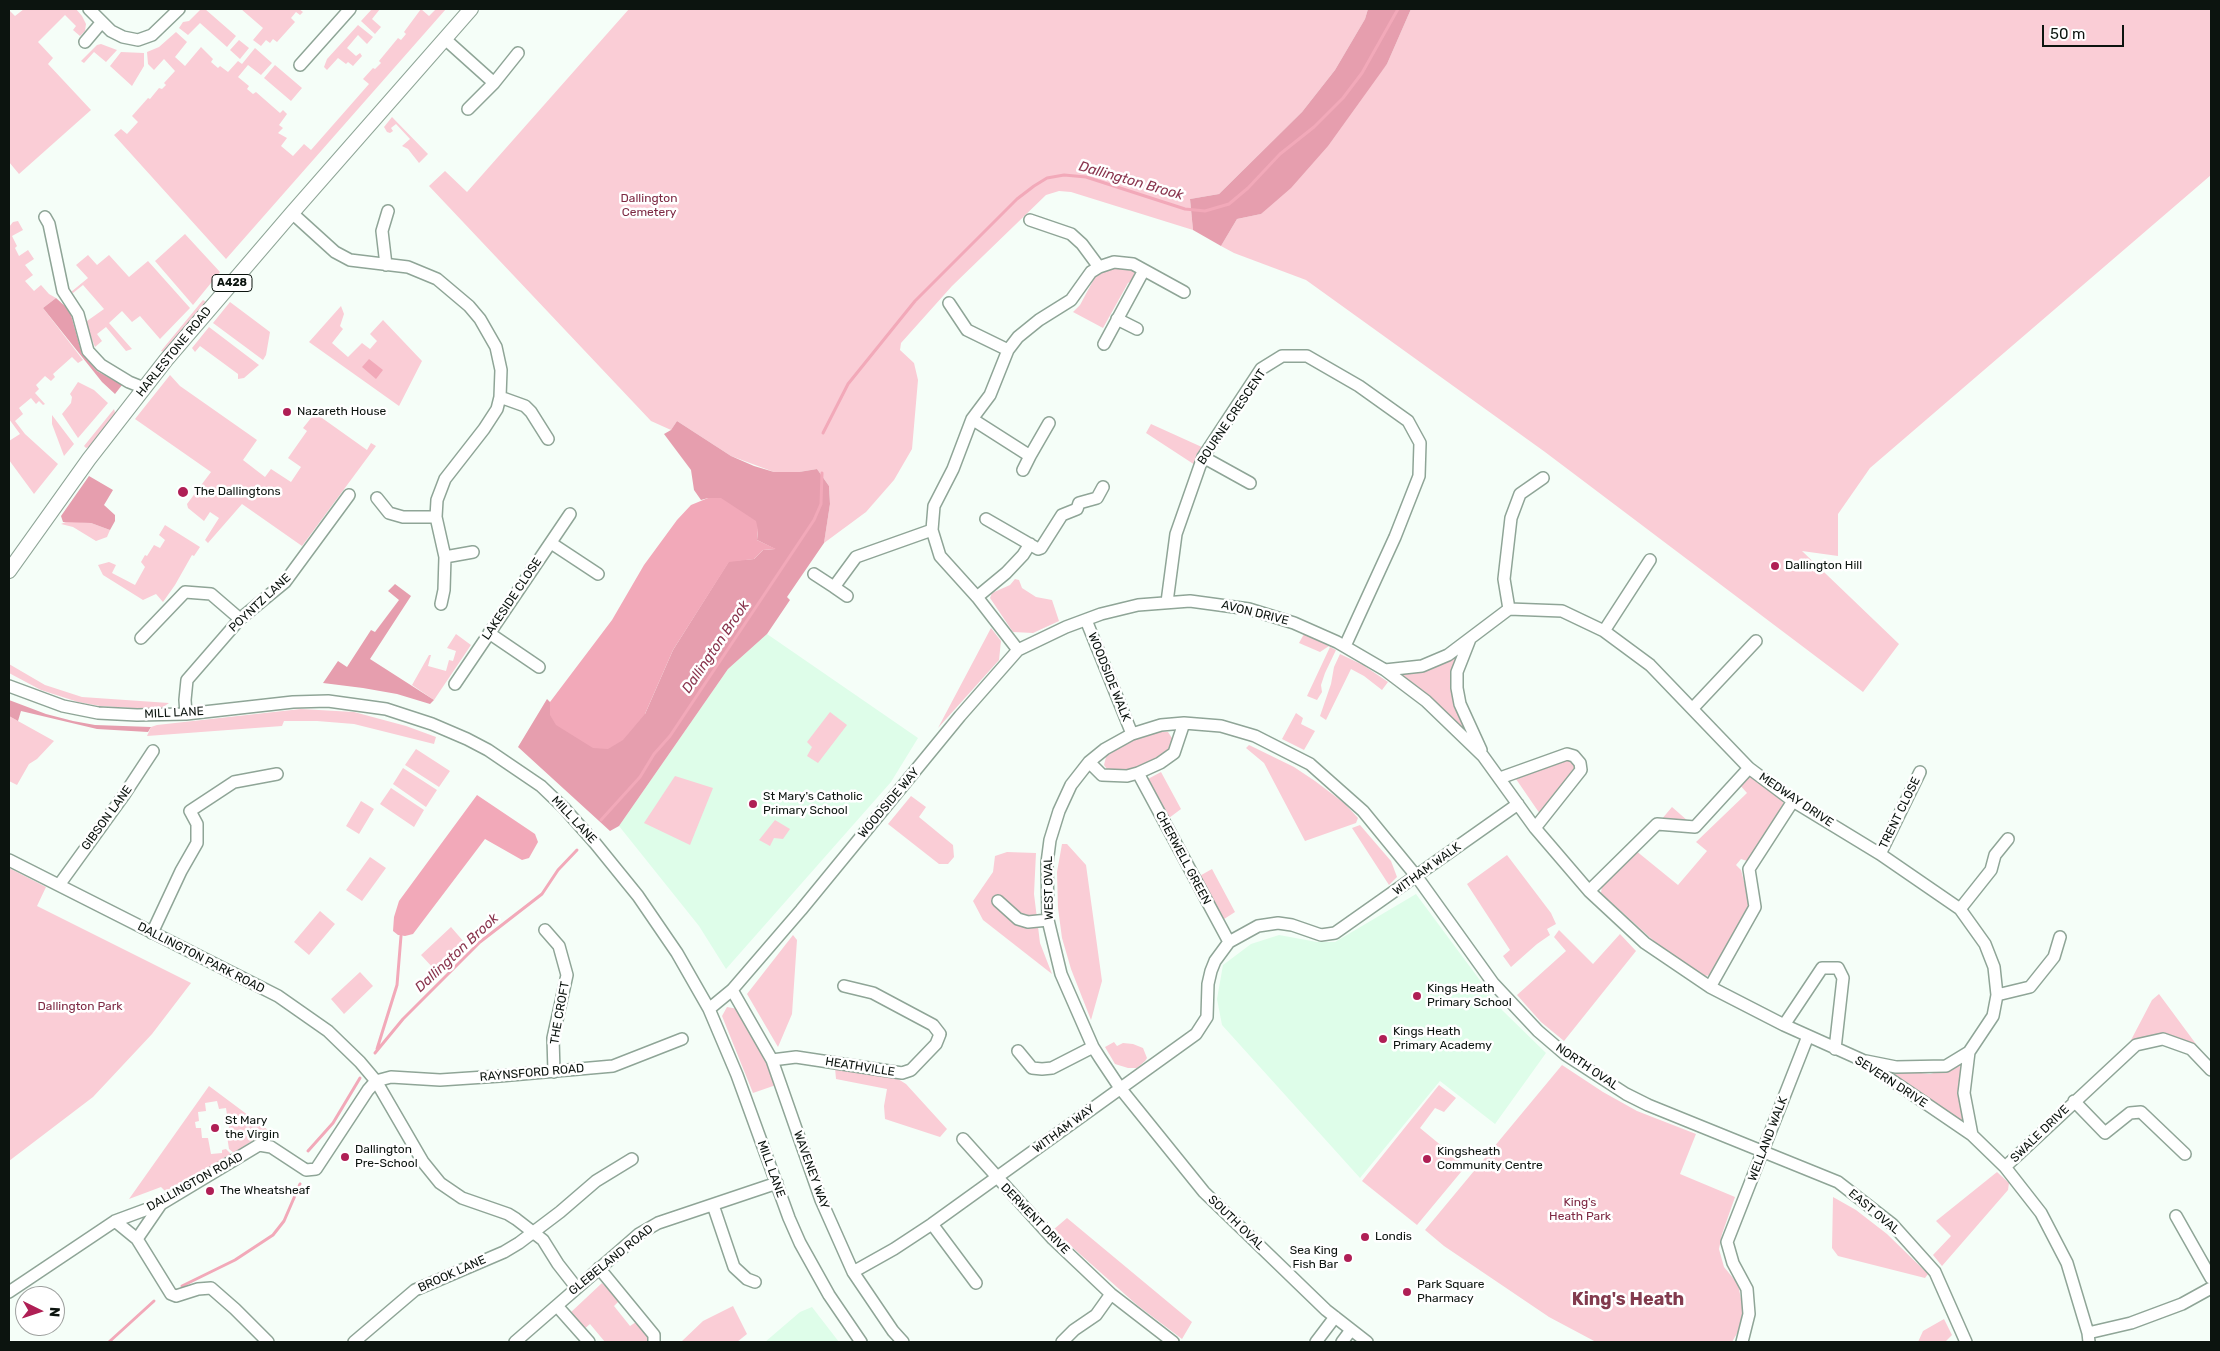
<!DOCTYPE html>
<html>
<head>
<meta charset="utf-8">
<style>
  body { margin:0 }
  #map { position:relative; width:2220px; height:1351px; overflow:hidden; background:#f5fef8; font-family:Rubik,sans-serif }
  canvas { display:block }
  .frame { position:absolute; inset:0; border:10px solid #0c140f; pointer-events:none }
  .north { position:absolute; left:15px; top:1286px; width:50px; height:50px; box-sizing:border-box; background:#fff; border:1px solid #9ea19f; border-radius:50%; rotate:94deg; font-size:14px; font-weight:700; line-height:20px; text-align:center; color:#0c140f }
  .north::after { content:''; display:block; margin:auto; width:18px; height:22px; background:#af1f55; clip-path:polygon(50% 0,100% 100%,50% 72%,0 100%) }
  .scale { position:absolute; left:2042px; top:25px; width:82px; height:22px; box-sizing:border-box; border:2px solid #0c140f; border-top:0; padding-left:6px; font-size:15px; line-height:18px; white-space:nowrap; color:#0c140f; -webkit-text-stroke:4px #fff; paint-order:stroke }
</style>
</head>
<body>
<div id="map">
<canvas width="2220" height="1351"></canvas>
<div class="frame"></div>
<div class="north">N</div>
<div class="scale">50 m</div>
</div>
<script>
const ctx = document.querySelector('canvas').getContext('2d');
ctx.lineJoin = 'round';
function fillPath(path, color) { ctx.fillStyle = color; ctx.fill(path, 'evenodd'); }
const toPath = rows => new Path2D(rows.map(r => 'M' + r).join(''));
function strokePath(path, color, width, dash) { ctx.strokeStyle = color; ctx.lineWidth = width; ctx.lineCap = dash ? 'butt' : 'round'; ctx.setLineDash(dash || []); ctx.stroke(path); }
function drawText(font, color, halo, rows, align = 'center') {
  ctx.font = font + ' Rubik,sans-serif'; ctx.lineWidth = 5; ctx.setLineDash([]); ctx.textBaseline = 'middle'; ctx.strokeStyle = halo; ctx.fillStyle = color; for (const [text, x, y, turn = 0] of rows) {
    ctx.save(); ctx.translate(x, y); ctx.rotate((+turn || 0) * Math.PI / 180); ctx.textAlign = isNaN(turn) ? turn : align; if (halo) ctx.strokeText(text, 0, 0); ctx.fillText(text, 0, 0); ctx.restore();
  }
}
fillPath(toPath([
  [767,634,918,738,891,782,726,969,699,926,619,826,728,669],
  [1416,894,1502,1010,1546,1053,1495,1124,1440,1081,1360,1178,1222,1025,1217,999,1223,965,1251,944,1279,935,1317,942,1335,942],
  [812,1307,839,1342,765,1342,800,1312]
]), '#defde9');
fillPath(toPath([
  [24,9,76,9,82,16,86,24,85,31,80,36,73,30,76,26,65,15,38,42,53,58,48,64,91,110,19,174,9,162,9,10,15,16],
  [201,9,205,9,236,36,227,47,200,23,188,35,179,28,183,22,189,21],
  [241,9,299,9,303,12,300,15,296,12,291,18,295,22,277,42,273,39,270,43,266,40,261,46,253,40,263,28],
  [372,9,380,9,372,19,381,27,375,34,361,21],
  [421,9,429,16,436,9,446,9,226,259,114,135,121,129,127,134,138,122,132,116,148,98,150,99,159,88,162,89,166,85,164,83,175,71,164,59,154,70,148,64,147,52,159,47,176,32,187,42,175,57,185,66,201,47,213,59,211,62,218,68,220,66,228,72,238,61,242,64,255,48,272,63,261,75,248,65,238,77,249,86,247,89,253,94,256,92,280,113,283,110,287,114,279,125,283,128,278,133,287,138,281,146,293,156,304,144,311,150,369,84,363,79,373,68,375,69,381,63,379,61,398,38,401,40,406,34,404,32],
  [629,9,1368,9,1365,19,1335,70,1302,112,1219,194,1190,199,1193,230,1071,192,1059,191,1046,195,952,286,901,343,900,350,914,363,918,380,912,449,894,480,866,512,824,543,830,504,829,486,817,469,799,472,774,472,731,456,677,421,671,430,651,421,429,186,445,171,467,192],
  [1411,9,2211,9,2211,175,1870,468,1838,514,1838,556,1802,551,1899,644,1863,692,1545,452,1306,280,1234,253,1221,246,1237,219,1261,214,1387,64],
  [358,25,373,37,367,44,358,35,347,48,356,56,360,53,362,56,353,66,348,62,346,64,338,58,327,70,324,67,327,59],
  [239,40,249,48,240,59,230,50],
  [101,44,117,50,106,62,94,52,84,63,81,61,97,45],
  [121,52,144,53,144,66,132,86,110,66],
  [275,65,302,88,291,101,264,78],
  [392,117,428,154,419,163,408,149,402,146,410,139,396,124,391,128,393,131,390,133,387,132,384,127],
  [18,221,23,230,12,236,17,246,15,248,19,256,28,250,34,259,25,265,33,275,25,281,34,291,41,285,49,294,56,298,43,308,83,360,78,363,72,357,53,374,55,377,51,381,45,376,36,385,39,389,35,393,45,404,43,405,39,401,36,404,31,398,19,408,23,414,15,421,25,434,58,464,34,494,9,460,9,441,20,434,9,419,9,227,13,222],
  [185,234,220,272,193,305,155,261],
  [88,255,97,265,109,255,129,277,148,261,190,308,160,339,140,316,132,322,122,311,109,323,132,349,126,351,106,327,97,334,102,341,95,347,86,324,87,321,104,309,83,285,73,293,71,292,88,278,76,265],
  [1121,266,1134,270,1135,279,1128,283,1103,328,1073,312,1080,305,1095,277,1106,270],
  [203,300,206,302,205,305,166,353,161,351],
  [230,302,270,332,266,355,263,360,213,323],
  [341,306,344,314,340,326,343,329,332,343,348,357,362,343,370,349,377,341,370,334,383,320,422,361,399,406,309,342],
  [209,327,259,365,244,378,238,379,238,374,200,346,195,352,192,348],
  [170,375,180,386,257,440,243,460,265,477,271,469,291,482,301,467,288,458,307,431,303,428,315,413,367,450,371,443,376,446,302,546,242,504,208,543,205,540,219,518,210,512,204,521,188,508,187,504,211,472,135,419],
  [78,382,94,390,108,403,78,438,62,414,71,403,72,397,70,394],
  [114,409,116,416,92,446,86,448,84,446],
  [52,415,74,444,64,456,52,424],
  [1151,424,1204,448,1195,465,1146,433],
  [68,521,91,523,110,530,107,537,96,541,73,527,61,524],
  [165,525,200,547,194,556,192,555,175,585,163,602,156,594,143,600,103,575,98,565,109,562,116,565,112,573,135,585,145,567,141,562,145,555,147,556,154,545,160,548,165,540,159,535],
  [1015,579,1019,580,1022,588,1036,597,1052,600,1059,621,1033,633,1013,632,990,598,992,593,1010,585],
  [991,628,1001,641,999,660,938,728],
  [456,634,471,645,434,700,412,685,429,655,431,655,428,666,446,671,449,660,453,661,456,651,447,648],
  [1304,634,1317,640,1329,646,1320,652,1299,643],
  [1330,647,1336,650,1325,673,1321,685,1322,692,1317,700,1307,696],
  [1340,654,1363,665,1388,682,1382,690,1364,676,1351,669,1326,720,1320,716,1331,684,1334,667],
  [1455,657,1457,659,1469,732,1466,735,1402,677,1405,671,1424,670],
  [9,664,45,685,82,697,169,703,160,709,149,709,100,706,78,702,41,690,9,673],
  [301,709,354,712,406,726,436,737,434,744,354,724,317,721,284,721,282,726,147,736,151,727,157,725],
  [830,712,847,725,818,763,807,756,812,747,807,742],
  [1296,713,1303,718,1301,724,1315,731,1304,750,1282,739],
  [9,716,54,741,37,759,29,764,17,785,9,781],
  [1161,732,1168,732,1174,741,1170,750,1153,762,1133,771,1109,772,1104,765,1106,757,1119,747,1139,737],
  [1249,745,1294,767,1315,781,1344,803,1358,818,1356,823,1305,841,1264,763,1246,748],
  [416,749,450,771,439,787,405,765],
  [1568,759,1572,760,1577,767,1540,814,1516,779],
  [403,768,437,790,426,807,393,784],
  [1161,772,1181,809,1165,821,1146,780],
  [675,776,713,788,690,845,644,823],
  [1752,776,1783,801,1784,807,1752,858,1747,861,1741,859,1736,865,1741,870,1751,908,1712,975,1704,976,1655,942,1601,893,1602,885,1635,850,1678,885,1707,851,1696,842,1747,793,1739,784,1745,777],
  [391,788,424,810,414,827,380,804],
  [911,796,926,807,919,817,953,845,954,857,948,864,939,864,888,824],
  [361,801,374,809,359,834,346,826],
  [1672,807,1688,821,1661,820],
  [775,820,790,829,783,839,774,838,770,846,759,840],
  [1360,825,1391,861,1397,877,1389,885,1352,828],
  [1062,844,1067,844,1086,865,1102,981,1091,1020,1071,969,1062,938,1058,908,1057,872],
  [1007,852,1036,853,1034,894,1040,943,1052,974,983,920,973,901,993,872,995,856],
  [1507,855,1551,913,1556,924,1547,929,1550,935,1537,944,1511,967,1503,956,1510,950,1467,884],
  [370,857,386,868,362,901,346,890],
  [9,868,46,887,37,906,191,983,152,1034,93,1097,9,1161],
  [1212,869,1235,912,1221,921,1196,878],
  [320,911,335,924,309,955,294,942],
  [451,927,464,942,434,969,421,955],
  [1559,930,1593,964,1620,934,1636,951,1564,1041,1541,1022,1517,995,1566,951,1554,937],
  [793,935,797,940,792,1014,778,1047,747,994],
  [360,972,373,986,344,1014,331,999],
  [2159,994,2196,1044,2195,1047,2178,1039,2132,1045,2130,1042,2152,1000],
  [727,1007,738,1009,761,1048,776,1085,753,1093,722,1016],
  [1114,1042,1117,1046,1123,1043,1133,1044,1143,1048,1147,1058,1145,1061,1137,1068,1128,1068,1115,1064,1105,1047],
  [1562,1065,1603,1092,1637,1111,1696,1134,1680,1174,1735,1197,1722,1234,1719,1249,1724,1267,1738,1284,1743,1309,1739,1330,1732,1342,1596,1342,1549,1317,1444,1246,1425,1230],
  [1960,1066,1962,1067,1960,1088,1960,1103,1964,1120,1962,1123,1893,1074,1895,1070,1930,1074],
  [835,1068,898,1079,906,1084,947,1129,940,1137,885,1119,884,1106,887,1089,836,1079],
  [1439,1085,1456,1098,1444,1112,1435,1108,1420,1128,1466,1166,1417,1225,1362,1181],
  [209,1086,268,1130,234,1153,229,1149,227,1136,230,1135,226,1108,219,1109,217,1101,205,1103,206,1111,198,1112,199,1121,195,1122,196,1128,201,1128,202,1138,208,1138,211,1154,222,1153,222,1150,226,1149,231,1154,206,1172,165,1191,161,1187,129,1199],
  [1997,1172,2009,1183,2008,1190,1942,1266,1933,1255,1951,1236,1936,1221],
  [1833,1197,1856,1210,1887,1234,1928,1274,1925,1278,1838,1256,1832,1248],
  [1067,1218,1192,1322,1182,1339,1137,1305,1053,1230],
  [602,1283,619,1301,614,1306,630,1326,636,1322,650,1338,650,1342,605,1342,590,1324,583,1330,569,1314],
  [733,1306,747,1334,737,1342,681,1342,703,1321],
  [1944,1319,1952,1335,1945,1342,1918,1342,1923,1331]
]), '#facdd6');
fillPath(toPath([
  [1368,9,1411,9,1387,64,1328,146,1291,188,1261,214,1237,219,1221,246,1193,230,1190,199,1219,194,1302,112,1335,70,1365,19],
  [56,298,66,307,71,315,82,354,97,371,122,385,115,394,102,382,43,308],
  [677,421,731,456,754,466,774,472,799,472,817,469,829,486,830,504,824,543,787,597,790,600,767,634,728,669,619,826,610,831,518,747,547,699,550,702,550,715,645,714,673,650,729,561,754,559,763,550,775,549,757,540,758,530,708,498,701,500,694,490,691,470,664,434,671,430],
  [89,476,113,490,104,505,115,515,115,521,110,530,91,523,63,522,61,516],
  [395,584,411,596,370,659,434,700,430,704,397,694,363,688,323,683,338,661,347,667,371,630,375,632,399,600,388,591],
  [9,700,46,714,73,721,95,725,151,727,148,732,97,729,21,711,18,721,9,716]
]), '#e69eae');
fillPath(toPath([
  [369,359,383,370,376,379,362,367],
  [708,498,721,498,756,521,758,530,757,540,776,549,763,550,754,559,729,562,673,650,645,714,623,740,608,749,593,748,556,725,550,715,550,702,612,620,644,565,677,520,691,505],
  [477,795,535,834,538,842,529,858,522,860,485,839,413,934,405,936,398,935,393,931,394,917,399,901]
]), '#f2a9b9');
strokePath(toPath([
  [823,433,848,384,915,301,1017,199,1034,186,1047,178,1064,175,1086,177,1185,209,1205,211,1229,204,1248,188,1280,154,1314,127,1343,98,1362,73,1398,9],
  [601,820,640,777,654,754,670,736,814,520,821,504,822,473],
  [377,1049,397,985,401,936],
  [375,1053,403,1019,480,942,542,894,558,870,577,850],
  [308,1151,333,1123,360,1078],
  [182,1286,235,1260,273,1235,284,1221,300,1184],
  [109,1342,154,1301]
]), '#f2a9b9', 3);
const minor = toPath([
  [89,9,111,31,123,37,138,40,152,35,179,9],
  [445,39,494,83],
  [85,42,101,23],
  [300,65,350,9],
  [468,109,494,83,518,53],
  [292,213,335,252,350,260,408,267,437,279,469,306,480,319,496,347,501,370,500,397,497,409,484,429,445,479,437,500,436,517,445,557,444,590,441,604],
  [45,217,49,224,63,291,78,314,88,351,101,365,129,382,144,388],
  [1030,220,1071,234,1082,244,1099,267],
  [386,265,382,231,388,211],
  [949,303,967,330,1008,350],
  [1117,319,1137,329],
  [1104,344,1144,270],
  [500,397,525,406,531,412,548,439],
  [972,419,1030,456,1049,423],
  [1203,457,1250,483],
  [1023,470,1030,456],
  [377,498,389,513,403,517,436,517],
  [986,519,1038,549,1041,548,1062,515,1077,509,1079,503,1097,498,1103,487],
  [551,543,598,574],
  [445,557,473,552],
  [814,574,834,587,856,557,932,530],
  [834,587,847,596],
  [977,597,1006,573,1023,555,1030,544],
  [1167,602,1176,534,1203,457,1261,369,1282,356,1307,356,1359,386,1408,421,1420,443,1419,476,1395,537,1345,646],
  [1509,609,1562,611,1604,631,1650,665,1749,768,1793,801,1880,854,1960,909,1985,944,1994,967,1997,995,1993,1016,1969,1052,1964,1093,1972,1135],
  [1509,609,1504,579,1511,518,1520,494,1543,478],
  [1086,620,1132,734],
  [1604,631,1650,560],
  [489,633,539,667],
  [141,638,185,592,211,594,240,619],
  [1470,639,1457,672,1457,688,1460,704,1481,750],
  [1018,650,977,597,940,556,932,530,934,506,953,469,972,419,990,395,1008,350,1018,337,1039,320,1071,300,1091,272,1099,267,1114,262,1133,264,1184,292],
  [1385,670,1422,666,1448,655,1509,609],
  [455,684,570,514],
  [9,686,63,706,98,713,137,715,186,714,293,702,328,701,386,709,432,724,467,739,488,750,541,786,564,808,595,843,638,896,677,953,709,1009,737,1075,789,1218,800,1243,829,1295,861,1342],
  [1693,708,1756,641],
  [186,714,185,700,187,680,240,619,285,582,349,495],
  [1089,762,1102,775,1127,776,1138,773,1160,763,1174,753,1184,723],
  [1138,773,1229,942],
  [1500,778,1567,754,1574,756,1580,763,1581,770,1535,828],
  [1880,854,1920,772],
  [9,860,278,996,328,1031,360,1062,376,1081,423,1162,440,1183,462,1198,508,1214,516,1219,543,1240,558,1264,576,1287],
  [59,885,124,795,153,751],
  [1589,891,1657,824,1695,827,1749,768],
  [998,901,1018,919,1028,922,1048,920],
  [1960,909,1991,870,1995,855,2008,839],
  [545,930,559,946,567,975,553,1038,554,1072],
  [152,933,181,871,197,843,197,824,190,811,234,782,277,774],
  [1710,987,1755,907,1749,869,1793,801],
  [732,990,772,1060,821,1200,853,1272,893,1331,903,1342],
  [1997,995,2030,987,2054,957,2060,937],
  [709,1009,732,990,801,910,960,716,1018,650,1066,627,1101,614,1138,605,1190,601,1249,609,1294,623,1337,642,1385,670,1426,701,1483,756,1535,828,1589,891,1645,943,1710,987,1784,1025,1862,1060,1972,1135,2005,1167,2041,1213,2067,1263,2088,1333,2089,1342],
  [1784,1025,1822,968,1838,968,1843,978,1835,1049],
  [1018,1051,1032,1068,1042,1069,1052,1068,1093,1047],
  [772,1060,796,1057,902,1073,911,1070,936,1044,940,1034,933,1025,873,993,844,986],
  [1866,1061,1896,1067,1946,1066,1969,1052],
  [376,1081,391,1077,440,1080,500,1076,613,1066,682,1039],
  [2074,1101,2105,1133,2130,1113,2141,1112,2185,1154],
  [963,1139,1053,1239,1111,1294,1173,1342],
  [2005,1167,2136,1045,2163,1039,2191,1049,2211,1070],
  [713,1205,734,1267,747,1279,755,1282],
  [2176,1216,2211,1278],
  [115,1221,137,1239,171,1294,176,1296,198,1289,211,1288,235,1309,268,1342],
  [932,1224,976,1283],
  [137,1239,161,1204],
  [599,1268,654,1335,654,1342],
  [853,1272,894,1249,932,1224,1196,1034,1207,1017,1208,984,1211,971,1215,961,1229,942,1258,926,1278,923,1292,925,1321,935,1335,933,1518,804],
  [9,1292,115,1221,161,1204,259,1145,271,1147,306,1170,316,1169,368,1090,376,1081],
  [557,1306,589,1342],
  [2088,1333,2131,1323,2182,1304,2211,1288],
  [354,1342,415,1290,504,1252,519,1243,560,1212,596,1181,632,1159],
  [515,1342,639,1234,658,1223,777,1183],
  [1062,1342,1074,1330,1096,1315,1111,1294],
  [1316,1342,1335,1317],
  [1342,1342,1351,1330],
  [1367,1342,1326,1310,1204,1192,1120,1088,1100,1058,1093,1047,1061,974,1048,920,1047,863,1050,840,1059,811,1071,785,1089,762,1105,749,1132,734,1161,725,1184,723,1221,726,1255,736,1310,764,1363,811,1417,877,1493,983,1538,1031,1566,1055,1626,1094,1648,1105,1838,1182,1892,1224,1935,1272,1966,1342],
  [1742,1342,1749,1314,1747,1289,1733,1263,1727,1242,1808,1036]
]);
const major = toPath([
  [9,571,89,459,166,360,292,213,471,9]
]);
strokePath(minor, '#8fa597', 14);
strokePath(major, '#8fa597', 16);
strokePath(minor, '#fff', 11);
strokePath(major, '#fff', 14);
for (const [x, y, r, color] of [
  [287,412,5,"#af1f55"],
  [183,492,6,"#af1f55"],
  [1775,566,5,"#af1f55"],
  [753,804,5,"#af1f55"],
  [1417,996,5,"#af1f55"],
  [1383,1039,5,"#af1f55"],
  [215,1128,5,"#af1f55"],
  [345,1157,5,"#af1f55"],
  [1427,1159,5,"#af1f55"],
  [210,1191,5,"#af1f55"],
  [1365,1237,5,"#af1f55"],
  [1348,1258,5,"#af1f55"],
  [1407,1292,5,"#af1f55"]
]) { const dot = new Path2D(); dot.arc(x, y, r, 0, 2 * Math.PI); ctx.fillStyle = color; ctx.fill(dot); strokePath(dot, '#fff', 2); }
for (const [x, y, w] of [
  [232,283,40]
]) { const box = new Path2D(); box.roundRect(x - w / 2, y - 8.5, w, 17, 4); ctx.fillStyle = '#fff'; ctx.fill(box); strokePath(box, '#0c140f', 1); }
drawText('bold 11px', '#0c140f', null, [
  ["A428",232,283]
]);
drawText('12px', '#7d2943', '#fff', [
  ["Dallington",649,199],
  ["Cemetery",649,213],
  ["Dallington Park",80,1007],
  ["King's",1580,1203],
  ["Heath Park",1580,1217]
]);
drawText('12px', '#0c140f', '#fff', [
  ["HARLESTONE ROAD",174,352,-51],
  ["BOURNE CRESCENT",1232,417,-56],
  ["LAKESIDE CLOSE",512,599,-56],
  ["POYNTZ LANE",260,603,-43],
  ["AVON DRIVE",1255,613,14],
  ["WOODSIDE WALK",1109,677,68],
  ["MILL LANE",174,713,-3],
  ["MEDWAY DRIVE",1796,800,34],
  ["WOODSIDE WAY",889,803,-50],
  ["TRENT CLOSE",1900,813,-64],
  ["GIBSON LANE",107,818,-54],
  ["MILL LANE",574,820,47],
  ["CHERWELL GREEN",1183,858,62],
  ["WITHAM WALK",1427,869,-36],
  ["WEST OVAL",1049,888,-91],
  ["DALLINGTON PARK ROAD",201,958,27],
  ["THE CROFT",560,1013,-80],
  ["HEATHVILLE",860,1067,9],
  ["NORTH OVAL",1587,1067,34],
  ["RAYNSFORD ROAD",532,1073,-5],
  ["SEVERN DRIVE",1891,1082,33],
  ["WITHAM WAY",1064,1129,-36],
  ["SWALE DRIVE",2040,1134,-44],
  ["WELLAND WALK",1768,1139,-69],
  ["MILL LANE",771,1169,70],
  ["WAVENEY WAY",811,1170,70],
  ["DALLINGTON ROAD",195,1182,-29],
  ["EAST OVAL",1874,1212,40],
  ["DERWENT DRIVE",1035,1219,46],
  ["SOUTH OVAL",1236,1223,44],
  ["GLEBELAND ROAD",611,1260,-39],
  ["BROOK LANE",452,1274,-24]
]);
drawText('12px', '#0c140f', '#fff', [
  ["Nazareth House",297,412],
  ["The Dallingtons",194,492],
  ["Dallington Hill",1785,566],
  ["St Mary's Catholic",763,797],
  ["Primary School",763,811],
  ["Kings Heath",1427,989],
  ["Primary School",1427,1003],
  ["Kings Heath",1393,1032],
  ["Primary Academy",1393,1046],
  ["St Mary",225,1121],
  ["the Virgin",225,1135],
  ["Dallington",355,1150],
  ["Pre-School",355,1164],
  ["Kingsheath",1437,1152],
  ["Community Centre",1437,1166],
  ["The Wheatsheaf",220,1191],
  ["Londis",1375,1237],
  ["Sea King",1338,1251,"right"],
  ["Fish Bar",1338,1265,"right"],
  ["Park Square",1417,1285],
  ["Pharmacy",1417,1299]
], 'left');
drawText('italic 14px', '#89344d', '#fff', [
  ["Dallington Brook",1131,181,16],
  ["Dallington Brook",716,647,-56],
  ["Dallington Brook",457,953,-43]
]);
drawText('bold 18px', '#823b4e', '#fff', [
  ["King's Heath",1628,1300]
]);
</script>
</body>
</html>
